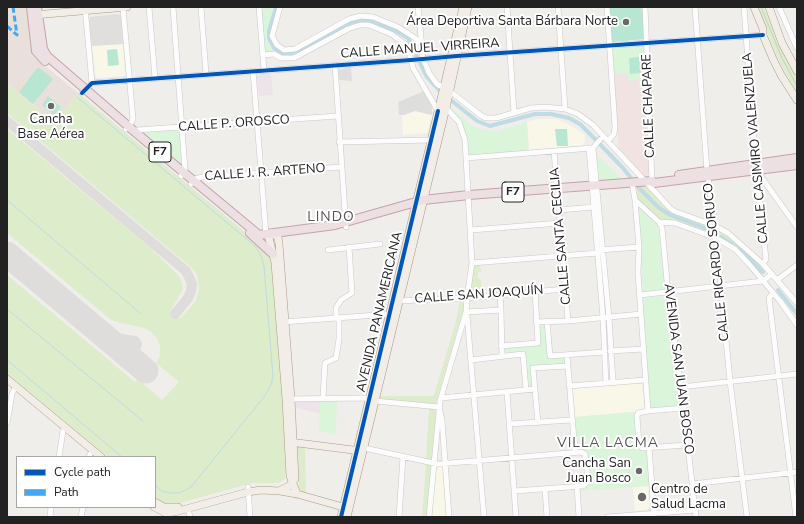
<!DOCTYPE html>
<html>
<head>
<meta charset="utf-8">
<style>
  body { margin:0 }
  #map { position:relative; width:804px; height:524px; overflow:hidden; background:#f0eeeb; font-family:"Nunito Sans",sans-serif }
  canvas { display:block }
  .frame { position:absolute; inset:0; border:8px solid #222; pointer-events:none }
  .legend { position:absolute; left:16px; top:456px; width:140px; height:52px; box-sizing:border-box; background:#fff; border:1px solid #a7a7a7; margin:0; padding:5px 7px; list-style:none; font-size:12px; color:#222 }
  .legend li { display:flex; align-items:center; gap:8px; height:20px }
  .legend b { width:20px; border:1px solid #a7a7a7 }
</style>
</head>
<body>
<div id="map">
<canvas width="804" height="524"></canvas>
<div class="frame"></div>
<ul class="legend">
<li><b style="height:5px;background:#0057b8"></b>Cycle path</li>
<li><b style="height:5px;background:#3fa9f5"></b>Path</li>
</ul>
</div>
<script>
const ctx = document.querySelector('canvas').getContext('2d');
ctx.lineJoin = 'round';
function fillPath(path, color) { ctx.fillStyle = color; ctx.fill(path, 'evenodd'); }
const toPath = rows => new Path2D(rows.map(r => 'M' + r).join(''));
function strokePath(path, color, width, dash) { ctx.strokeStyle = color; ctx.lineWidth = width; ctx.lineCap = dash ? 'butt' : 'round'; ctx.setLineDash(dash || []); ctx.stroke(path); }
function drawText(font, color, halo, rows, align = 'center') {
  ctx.font = font + ' "Nunito Sans",sans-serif'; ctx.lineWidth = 4; ctx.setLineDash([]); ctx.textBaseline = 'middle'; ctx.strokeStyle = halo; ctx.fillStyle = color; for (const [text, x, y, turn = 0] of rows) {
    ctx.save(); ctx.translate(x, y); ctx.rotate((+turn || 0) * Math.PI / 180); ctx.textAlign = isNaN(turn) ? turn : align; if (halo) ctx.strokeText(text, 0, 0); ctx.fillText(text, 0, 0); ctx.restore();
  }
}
fillPath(toPath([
  [351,67,352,81,339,80,338,70]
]), '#dfdedc');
fillPath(toPath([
  [627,73,639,80,640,87,645,95,649,173,647,176,644,176,619,150,613,74]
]), '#f1e3e1');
fillPath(toPath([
  [260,74,271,74,273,95,259,96,257,77],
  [320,401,320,414,294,407,294,402]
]), '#ede4e9');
fillPath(toPath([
  [123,44,125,74,124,76,96,78,92,46],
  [415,111,432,115,427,133,403,135,402,115],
  [539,119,557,119,568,124,585,135,584,145,529,150,527,122],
  [639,383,642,385,644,407,641,411,574,417,572,390,573,388],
  [438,467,442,467,444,469,447,517,432,517,436,471],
  [648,486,649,509,635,511,633,487]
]), '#f8f7e8');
fillPath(toPath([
  [424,91,432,107,432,115,415,111,404,115,399,115,398,102]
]), '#dededc');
fillPath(toPath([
  [7,7,27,7,32,55,78,93,54,123,7,83]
]), '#eae0db');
fillPath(toPath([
  [756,7,767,7,794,72,797,76,797,93,780,63],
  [7,83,54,123,78,93,258,243,265,250,271,260,273,268,281,371,287,472,285,479,279,483,252,483,176,504,165,503,155,497,155,457,107,457,7,374,7,275,135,382,138,379,162,400,179,382,156,363,160,356,160,346,157,338,150,331,144,328,121,323,111,320,7,233,7,129,147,245,177,274,181,280,183,289,171,310,180,319,195,302,199,289,197,275,192,268,7,113],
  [637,187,648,187,671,213,710,226,712,232,708,234,675,221,660,220,640,203,637,196],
  [717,230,735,241,759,264,765,272,761,274,745,255,736,248,718,237],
  [475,265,480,265,481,272,478,272,478,279,481,279,482,294,471,294,470,292,474,266],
  [460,301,463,303,464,307,436,403,433,404,379,399,379,396,432,396,434,395,455,325],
  [429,408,434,409,436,412,432,458,426,460],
  [296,444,305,445,306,494,301,492,299,490],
  [426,464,432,466,428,517,422,517]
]), '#ddeccb');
fillPath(toPath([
  [261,7,274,7,266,36,269,45,274,52,265,53],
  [642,45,644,48,646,95,640,87,639,80,628,81,627,73,613,74,612,48],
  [449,106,472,126,484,130,497,131,527,122,529,151,470,155,463,125],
  [178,130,180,131,183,167,140,133],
  [598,156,623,180,600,182,598,181,596,157],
  [637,205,652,218,658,226,666,288,664,290,644,292,643,291],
  [661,296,664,299,678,404,677,406,652,409,650,408,642,301,645,298],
  [540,323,545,324,548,357,566,357,567,364,536,367,533,386,529,387,525,353,508,353,506,352,505,349,538,344,539,325],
  [337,400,336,435,319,431,320,401],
  [634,412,638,447,640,449,647,451,650,486,579,491,580,489,588,486,591,480,588,455,577,450,575,417]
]), '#daf5da');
fillPath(toPath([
  [608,7,643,7,644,39,612,42],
  [117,49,119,65,108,66,107,50],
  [640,57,641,73,630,74,629,58],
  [38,67,53,79,33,104,19,92],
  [48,96,61,107,54,115,42,105],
  [555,129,567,129,568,146,557,146]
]), '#b7e6d2');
fillPath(toPath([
  [118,14,121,16,123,44,92,46,89,20,90,17]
]), '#e0dfde');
strokePath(toPath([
  [77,97,256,247,262,258,264,266,273,377,271,385,264,397,191,487,179,493,170,493,162,491,155,485],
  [7,200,141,314],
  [7,309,143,421],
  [7,360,122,457]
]), '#bfdbe3', 1);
strokePath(toPath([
  [276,7,269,31,269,38,274,48,281,53,287,54,298,51,352,22,368,20,396,31,408,38,427,77,439,90],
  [452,101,477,121,490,126,535,114,551,114,569,118,580,124,590,134,623,168,639,188,658,207,670,215,710,230],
  [721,237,744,253,763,272],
  [778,290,797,314]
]), '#bfdbe3', 4);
strokePath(toPath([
  [7,121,186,271,189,277,192,284,191,291,188,298,175,314],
  [103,334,114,338,135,341,137,344,136,347]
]), '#dedddc', 10);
strokePath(toPath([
  [7,254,146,371]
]), '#dedddc', 25);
const minor = toPath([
  [85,7,92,83],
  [149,7,155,78],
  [173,7,185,170,181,176],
  [201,7,206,74],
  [259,7,264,70],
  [280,7,272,36,277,45,284,50,295,49,349,19,361,16,373,17,398,27,415,38,421,44],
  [418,7,423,58,429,73,437,84,455,95,483,117,487,118,496,118,531,108,545,107,565,109,578,114,593,125,670,208,674,211,715,226,728,233,763,264,797,303],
  [507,7,514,113],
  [558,7,565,109],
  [607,7,615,127,614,134,608,141],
  [645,7,652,181],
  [695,7,707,171,715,226,730,381,747,517],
  [744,7,756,170,766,259,763,264],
  [779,7,797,48],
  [123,8,133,119,131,123,126,129],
  [263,55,274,54,281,58,294,58,348,29,360,25,369,25,391,34,405,44,408,48,413,68,438,111],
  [335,65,346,227],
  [253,71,266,234],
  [82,93,92,83,411,60,457,56,763,35],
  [135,133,137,130,338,116],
  [339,142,431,140],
  [589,148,603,318,606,383],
  [593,148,609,318,613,383],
  [593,148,603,136],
  [554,151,568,321],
  [466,158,592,148],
  [757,171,797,227],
  [632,183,635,200,659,222,662,228,668,292,681,387,696,517],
  [191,184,195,179,202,177,341,167],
  [635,200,639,247,638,273,648,411],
  [559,210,594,207],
  [659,222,675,223,716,238,735,249,749,264,780,301,797,325],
  [471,230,560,223],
  [328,250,380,244],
  [600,250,639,247],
  [472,263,598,253],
  [777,280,797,265],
  [773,293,769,298,796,517],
  [500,294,501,310,502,356],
  [640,295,763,281,772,274],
  [397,301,467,298,565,289],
  [466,312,501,310],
  [467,315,484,517],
  [336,318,336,308,341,300,352,293,349,247],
  [547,321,550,356,604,352],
  [283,322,390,314],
  [536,322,568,321,641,314],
  [501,346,538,343,535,291],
  [610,351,644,349],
  [567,355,575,452],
  [471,360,523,354,526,390],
  [569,386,645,380],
  [681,387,797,374],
  [507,392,516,517],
  [323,398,325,363,336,358,339,339,339,318],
  [441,398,535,389],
  [289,399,365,398,375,401,439,407,442,420,449,517],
  [684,408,648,411,638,413,637,417,639,444,642,448,688,445],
  [7,423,12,394,14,390],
  [538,423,533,368,568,366],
  [509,424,571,420],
  [649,447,654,514],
  [364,448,438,464,581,452,585,454,588,479,587,482,583,486,514,491],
  [59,457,63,431],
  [89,457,90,454],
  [692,484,797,472],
  [577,486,579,517],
  [248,487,250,517],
  [545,489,547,517],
  [188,509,190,517],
  [50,517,51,507],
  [81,517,83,507],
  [399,517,403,457],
  [429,517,440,401,466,312,467,298,472,263,465,140,459,122,446,108,445,106],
  [608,517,695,510]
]);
const major = toPath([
  [754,7,763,29,763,35,773,59,781,75,797,100],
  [769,7,782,43,797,71],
  [34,15,127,7],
  [266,234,269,238,275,263,286,399,290,476,297,494],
  [7,379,101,457],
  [290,442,361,451],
  [280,491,297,494,343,507],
  [155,502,164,507,178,507],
  [154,507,166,513,175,512,248,492,261,490,279,491,289,486,295,479,291,399,279,244,278,237,271,233],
  [341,517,463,7],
  [347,517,446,108,468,7]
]);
const highway = toPath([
  [31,7,36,51,45,61],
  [37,7,43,49,47,56,135,132,259,235,335,225,423,200,469,195,652,181,654,183,797,165],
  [679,175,797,158],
  [250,233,273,254]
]);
strokePath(minor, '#c9c8c7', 6);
strokePath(major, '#a79c86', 8);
strokePath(highway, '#c5a2ac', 10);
strokePath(minor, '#fdfcfc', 5);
strokePath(major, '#f3ede7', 7);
strokePath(highway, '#ece0e2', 8);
strokePath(toPath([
  [761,7,782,58,797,86]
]), '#ccc', 1);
strokePath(toPath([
  [7,26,17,35,13,7]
]), '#3fa9f5', 3, [6, 3]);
strokePath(toPath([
  [82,93,92,83,411,60,457,56,763,35],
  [341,517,438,111]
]), '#0057b8', 4);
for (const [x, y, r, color] of [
  [626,22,4,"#6a6968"],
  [51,106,4,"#6a6968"],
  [639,471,4,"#6a6968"],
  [642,497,5,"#6a6968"]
]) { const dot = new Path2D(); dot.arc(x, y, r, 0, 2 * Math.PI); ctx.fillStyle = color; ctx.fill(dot); strokePath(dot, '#fff', 1.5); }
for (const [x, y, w] of [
  [160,152,22],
  [513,192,22]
]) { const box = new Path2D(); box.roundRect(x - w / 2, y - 10, w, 20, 3); ctx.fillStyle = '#fff'; ctx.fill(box); strokePath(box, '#222', 1); }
drawText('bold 12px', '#222', null, [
  ["F7",160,152],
  ["F7",513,192]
]);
drawText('13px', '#222', '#fff', [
  ["Área Deportiva Santa Bárbara Norte",618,22],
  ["Cancha",51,120,"center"],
  ["Base Aérea",51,135,"center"],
  ["Cancha San",631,464],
  ["Juan Bosco",631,479],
  ["Centro de",651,490,"left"],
  ["Salud Lacma",651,505,"left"]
], 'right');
drawText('13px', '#222', '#fff', [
  ["CALLE MANUEL VIRREIRA",420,49,-4],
  ["CALLE CHAPARE",649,106,-92],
  ["CALLE P. OROSCO",234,124,-4],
  ["CALLE CASIMIRO VALENZUELA",756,148,-95],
  ["CALLE J. R. ARTENO",265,173,-4],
  ["CALLE SANTA CECILIA",561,236,-95],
  ["CALLE RICARDO SORUCO",717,262,-96],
  ["CALLE SAN JOAQUÍN",479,295,-4],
  ["AVENIDA PANAMERICANA",380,312,-77],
  ["AVENIDA SAN JUAN BOSCO",678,369,83]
]);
ctx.letterSpacing = '1px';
drawText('14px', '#555', '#fff', [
  ["LINDO",331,218],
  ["VILLA LACMA",608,444]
]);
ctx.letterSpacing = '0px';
</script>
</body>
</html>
